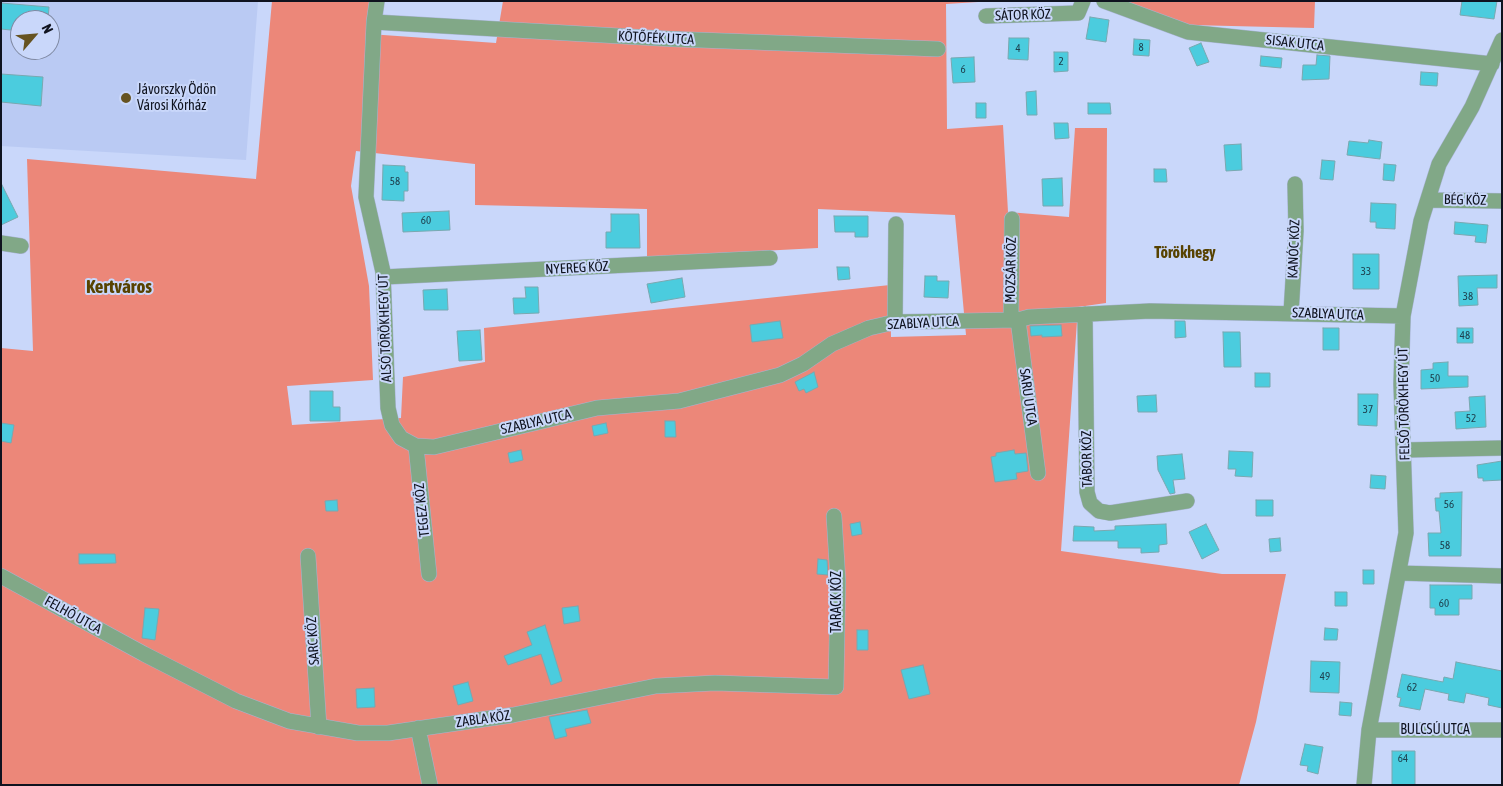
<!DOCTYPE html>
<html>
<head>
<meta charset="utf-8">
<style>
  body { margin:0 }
  #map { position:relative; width:1503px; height:786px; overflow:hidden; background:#c9d7fa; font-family:"Asap Condensed",sans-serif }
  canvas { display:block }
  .frame { position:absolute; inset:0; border:2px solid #0f131f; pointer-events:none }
  .north { position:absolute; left:10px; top:10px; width:50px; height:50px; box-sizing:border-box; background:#c9d7fa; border:1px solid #7f89a2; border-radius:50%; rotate:63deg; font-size:14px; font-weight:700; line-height:20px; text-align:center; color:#0f131f }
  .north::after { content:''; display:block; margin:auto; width:18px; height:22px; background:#665321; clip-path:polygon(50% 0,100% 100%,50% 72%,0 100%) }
</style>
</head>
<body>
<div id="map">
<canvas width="1503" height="786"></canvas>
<div class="frame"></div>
<div class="north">N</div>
</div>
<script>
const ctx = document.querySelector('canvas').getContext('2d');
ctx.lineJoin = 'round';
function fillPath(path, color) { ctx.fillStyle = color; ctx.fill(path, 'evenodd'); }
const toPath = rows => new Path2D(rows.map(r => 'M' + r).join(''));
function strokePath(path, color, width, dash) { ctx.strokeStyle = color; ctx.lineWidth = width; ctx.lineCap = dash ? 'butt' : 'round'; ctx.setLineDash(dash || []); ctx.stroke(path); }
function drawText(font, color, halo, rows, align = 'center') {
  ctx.font = font + ' "Asap Condensed",sans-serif'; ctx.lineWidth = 4; ctx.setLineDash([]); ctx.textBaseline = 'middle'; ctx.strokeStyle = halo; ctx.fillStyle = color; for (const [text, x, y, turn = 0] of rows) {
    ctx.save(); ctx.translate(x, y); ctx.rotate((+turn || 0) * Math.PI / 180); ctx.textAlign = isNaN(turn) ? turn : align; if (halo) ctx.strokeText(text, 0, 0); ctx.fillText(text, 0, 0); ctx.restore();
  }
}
fillPath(toPath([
  [1,1,258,1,246,160,1,146],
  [20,20,50,20,50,50,20,50]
]), '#bacaf3');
fillPath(toPath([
  [272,1,372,1,369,34,496,43,503,1,994,1,946,4,947,129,1003,125,1008,212,1069,217,1075,128,1107,128,1106,303,1078,307,1061,551,1222,574,1286,574,1256,722,1239,785,1,785,1,348,33,351,27,159,256,179],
  [356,151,475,164,475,205,647,209,647,257,818,248,818,209,955,215,966,335,891,337,890,285,484,328,485,362,403,377,401,418,292,425,287,386,373,380,369,286,351,186],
  [1125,1,1315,1,1314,28,1190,25]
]), '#ec8779');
const building = toPath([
  [1462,1,1497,1,1494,19,1460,15,1462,1],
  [1,3,49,7,48,20,20,20,20,31,1,29,1,3],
  [1090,17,1109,20,1106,42,1086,39,1090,17],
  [1009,38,1029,38,1028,60,1008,59,1009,38],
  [1134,39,1150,40,1149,56,1133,55,1134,39],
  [1201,43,1209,62,1197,66,1189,48,1201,43],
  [1054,52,1068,52,1068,71,1054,72,1054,52],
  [1317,55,1330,56,1329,79,1302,80,1303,65,1316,65,1317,55],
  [1261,56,1282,58,1281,68,1260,66,1261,56],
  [974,57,975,82,953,83,951,58,974,57],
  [1421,72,1438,73,1437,86,1420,85,1421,72],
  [1,74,43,77,41,106,1,102,1,74],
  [1036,91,1037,115,1027,115,1026,92,1036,91],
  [976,103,986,103,986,118,976,118,976,103],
  [1088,103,1110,103,1111,114,1088,114,1088,103],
  [1054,123,1068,123,1069,138,1055,139,1054,123],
  [1369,140,1382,142,1380,159,1347,155,1349,141,1368,143,1369,140],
  [1241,144,1242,170,1226,171,1224,145,1241,144],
  [1322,160,1335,161,1333,180,1320,179,1322,160],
  [1384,164,1396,165,1394,181,1383,180,1384,164],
  [383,165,405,166,405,172,408,172,408,191,404,191,404,201,382,200,383,165],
  [1154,169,1166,169,1167,182,1154,182,1154,169],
  [1062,178,1063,206,1043,206,1042,179,1062,178],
  [1,183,18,217,1,225,1,183],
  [1371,203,1396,204,1395,229,1376,228,1376,222,1370,222,1371,203],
  [449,211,450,230,403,232,402,213,449,211],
  [611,214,639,214,640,248,606,248,606,232,611,232,611,214],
  [834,216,868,216,868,237,855,237,855,232,835,232,834,216],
  [1455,222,1488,225,1486,243,1475,242,1476,236,1454,234,1455,222],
  [1353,254,1379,254,1379,289,1353,289,1353,254],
  [837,267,849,267,850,279,838,280,837,267],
  [1497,275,1497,288,1477,288,1478,305,1459,306,1458,276,1497,275],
  [925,276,937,276,937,281,949,281,948,298,924,297,925,276],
  [682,278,685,297,651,303,647,284,682,278],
  [525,287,538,287,539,313,514,314,513,298,526,298,525,287],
  [447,289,448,310,424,310,423,290,447,289],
  [780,321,783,338,752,342,750,325,780,321],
  [1175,321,1185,321,1186,337,1175,338,1175,321],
  [1061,325,1062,336,1042,337,1042,335,1031,336,1030,326,1061,325],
  [1323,328,1339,328,1339,350,1323,350,1323,328],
  [1457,328,1473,328,1473,343,1457,343,1457,328],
  [480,330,482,360,459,361,457,331,480,330],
  [1223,332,1240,332,1241,367,1224,367,1223,332],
  [1448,362,1448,376,1468,376,1468,387,1421,389,1421,370,1433,369,1433,363,1448,362],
  [814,372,818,387,806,393,804,389,799,391,795,382,814,372],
  [1255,373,1270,373,1270,387,1255,387,1255,373],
  [310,391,333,391,333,407,340,407,340,421,310,421,310,391],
  [1358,394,1378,394,1377,426,1358,425,1358,394],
  [1156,395,1157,412,1138,412,1137,396,1156,395],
  [1485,396,1486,427,1456,429,1455,412,1470,411,1469,397,1485,396],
  [665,421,675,421,676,437,665,437,665,421],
  [1,423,14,425,11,443,1,441,1,423],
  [606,423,608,433,594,436,592,426,606,423],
  [521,450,523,460,510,463,508,453,521,450],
  [1014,450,1015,454,1026,453,1028,471,1016,473,1017,479,995,482,991,457,996,456,996,453,1014,450],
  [1229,451,1253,452,1252,477,1235,476,1236,469,1228,469,1229,451],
  [1182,454,1185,479,1173,480,1175,493,1170,494,1158,470,1157,456,1182,454],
  [1502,461,1502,480,1483,481,1483,478,1478,478,1477,465,1502,461],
  [1371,475,1386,476,1385,489,1370,488,1371,475],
  [1462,492,1461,556,1429,556,1428,533,1441,533,1439,511,1436,511,1435,498,1440,498,1440,493,1462,492],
  [337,500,338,511,326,511,325,501,337,500],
  [1256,500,1273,500,1273,516,1256,516,1256,500],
  [860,522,862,534,852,536,850,524,860,522],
  [1166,524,1167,544,1159,545,1159,552,1141,553,1141,548,1118,548,1118,541,1073,541,1074,526,1094,527,1094,531,1115,530,1115,526,1166,524],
  [1206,524,1219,550,1202,559,1189,532,1206,524],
  [1280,538,1281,551,1270,552,1269,539,1280,538],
  [79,554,115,554,116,563,79,564,79,554],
  [818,559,827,560,828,575,817,574,818,559],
  [1363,570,1374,570,1374,584,1363,584,1363,570],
  [1430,585,1472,585,1472,599,1459,599,1459,615,1435,615,1435,608,1430,608,1430,585],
  [1335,592,1347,592,1347,606,1335,606,1335,592],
  [578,606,580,621,564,624,562,608,578,606],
  [145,608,159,609,155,640,142,638,145,608],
  [545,625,562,681,551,685,541,654,508,665,504,656,532,645,527,632,545,625],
  [1325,628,1338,629,1337,640,1324,640,1325,628],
  [857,630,868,630,868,650,857,650,857,630],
  [1311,661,1340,662,1339,693,1310,692,1311,661],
  [1456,662,1502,671,1502,708,1488,705,1489,698,1466,693,1464,703,1448,700,1449,694,1425,689,1420,710,1399,706,1401,698,1397,697,1402,674,1443,682,1444,677,1453,679,1456,662],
  [923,665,930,694,909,699,901,670,923,665],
  [468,682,473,701,458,705,453,686,468,682],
  [374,688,375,707,357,708,356,689,374,688],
  [1340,702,1352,703,1351,716,1339,715,1340,702],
  [587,710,591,723,565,729,567,736,555,739,549,717,587,710],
  [1305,744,1323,747,1318,774,1307,771,1308,766,1300,765,1305,744],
  [1392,751,1415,751,1415,785,1392,785,1392,751]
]);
fillPath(building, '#4bccde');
strokePath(building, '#79a8b0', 1);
const minor = toPath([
  [377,1,374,22,366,197,383,272,388,408,392,425,401,438,416,446,434,447,597,408,679,401,780,375,803,364,832,344,869,328,895,322,1018,320,1029,317,1150,311,1403,316],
  [1104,1,1188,32,1492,64],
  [986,16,1078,13,1083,1],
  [374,22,672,39,938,49],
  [1428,200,1502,201],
  [1,243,21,246],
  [384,277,770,258],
  [1291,313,1296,231,1295,184],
  [1085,314,1087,492,1090,503,1099,511,1110,513,1187,501],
  [1011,320,1012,219],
  [1018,320,1038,473],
  [895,322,896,224],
  [416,446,429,574],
  [1405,450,1502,448],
  [308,556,319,727],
  [1399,573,1502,576],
  [1,576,144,654,236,701,289,721,358,733,388,733,513,715,656,686,715,683,836,687,838,581,834,516],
  [418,728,430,785],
  [1369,730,1502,730],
  [1364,785,1369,730,1406,533,1401,384,1403,316,1421,221,1439,164,1472,107,1502,40]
]);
strokePath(minor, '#a8b4d3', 16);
strokePath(minor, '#81a887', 15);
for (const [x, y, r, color] of [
  [126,98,6,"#665321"]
]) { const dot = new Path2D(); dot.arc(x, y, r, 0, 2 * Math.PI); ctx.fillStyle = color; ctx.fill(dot); strokePath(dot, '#c9d7fa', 2); }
drawText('11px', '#1e414f', null, [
  ["8",1141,48],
  ["4",1018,49],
  ["2",1061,62],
  ["6",963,70],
  ["58",395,182],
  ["60",426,221],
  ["33",1366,272],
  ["38",1468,297],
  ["48",1465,336],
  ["50",1435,379],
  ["37",1368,410],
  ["52",1471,419],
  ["56",1449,505],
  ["58",1445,546],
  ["60",1444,604],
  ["49",1325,677],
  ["62",1412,688],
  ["64",1403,759]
]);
drawText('14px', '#0f131f', '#c9d7fa', [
  ["SÁTOR KÖZ",1023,15,-2],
  ["KÖTŐFÉK UTCA",656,38,3],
  ["SISAK UTCA",1295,43,6],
  ["BÉG KÖZ",1465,200,1],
  ["KANÓC KÖZ",1294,249,-88],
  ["NYEREG KÖZ",577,268,-3],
  ["MOZSÁR KÖZ",1011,270,-89],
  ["SZABLYA UTCA",1328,314,2],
  ["SZABLYA UTCA",923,323,-3],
  ["ALSÓ TÖRÖKHEGY ÚT",385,328,-92],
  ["SARU UTCA",1028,397,82],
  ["FELSŐ TÖRÖKHEGY ÚT",1404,404,-91],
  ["SZABLYA UTCA",536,422,-13],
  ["TÁBOR KÖZ",1087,459,-91],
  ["TEGEZ KÖZ",422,510,-96],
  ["TARACK KÖZ",837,602,-90],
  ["FELHŐ UTCA",73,615,29],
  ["SARC KÖZ",313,641,-94],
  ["ZABLA KÖZ",483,719,-8],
  ["BULCSÚ UTCA",1435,730]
]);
drawText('14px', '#0f131f', '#c9d7fa', [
  ["Jávorszky Ödön",137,90],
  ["Városi Kórház",137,106]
], 'left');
drawText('bold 16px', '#574200', '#c9d7fa', [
  ["Törökhegy",1185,253]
]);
drawText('bold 19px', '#574200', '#c9d7fa', [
  ["Kertváros",119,287]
]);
</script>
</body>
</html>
